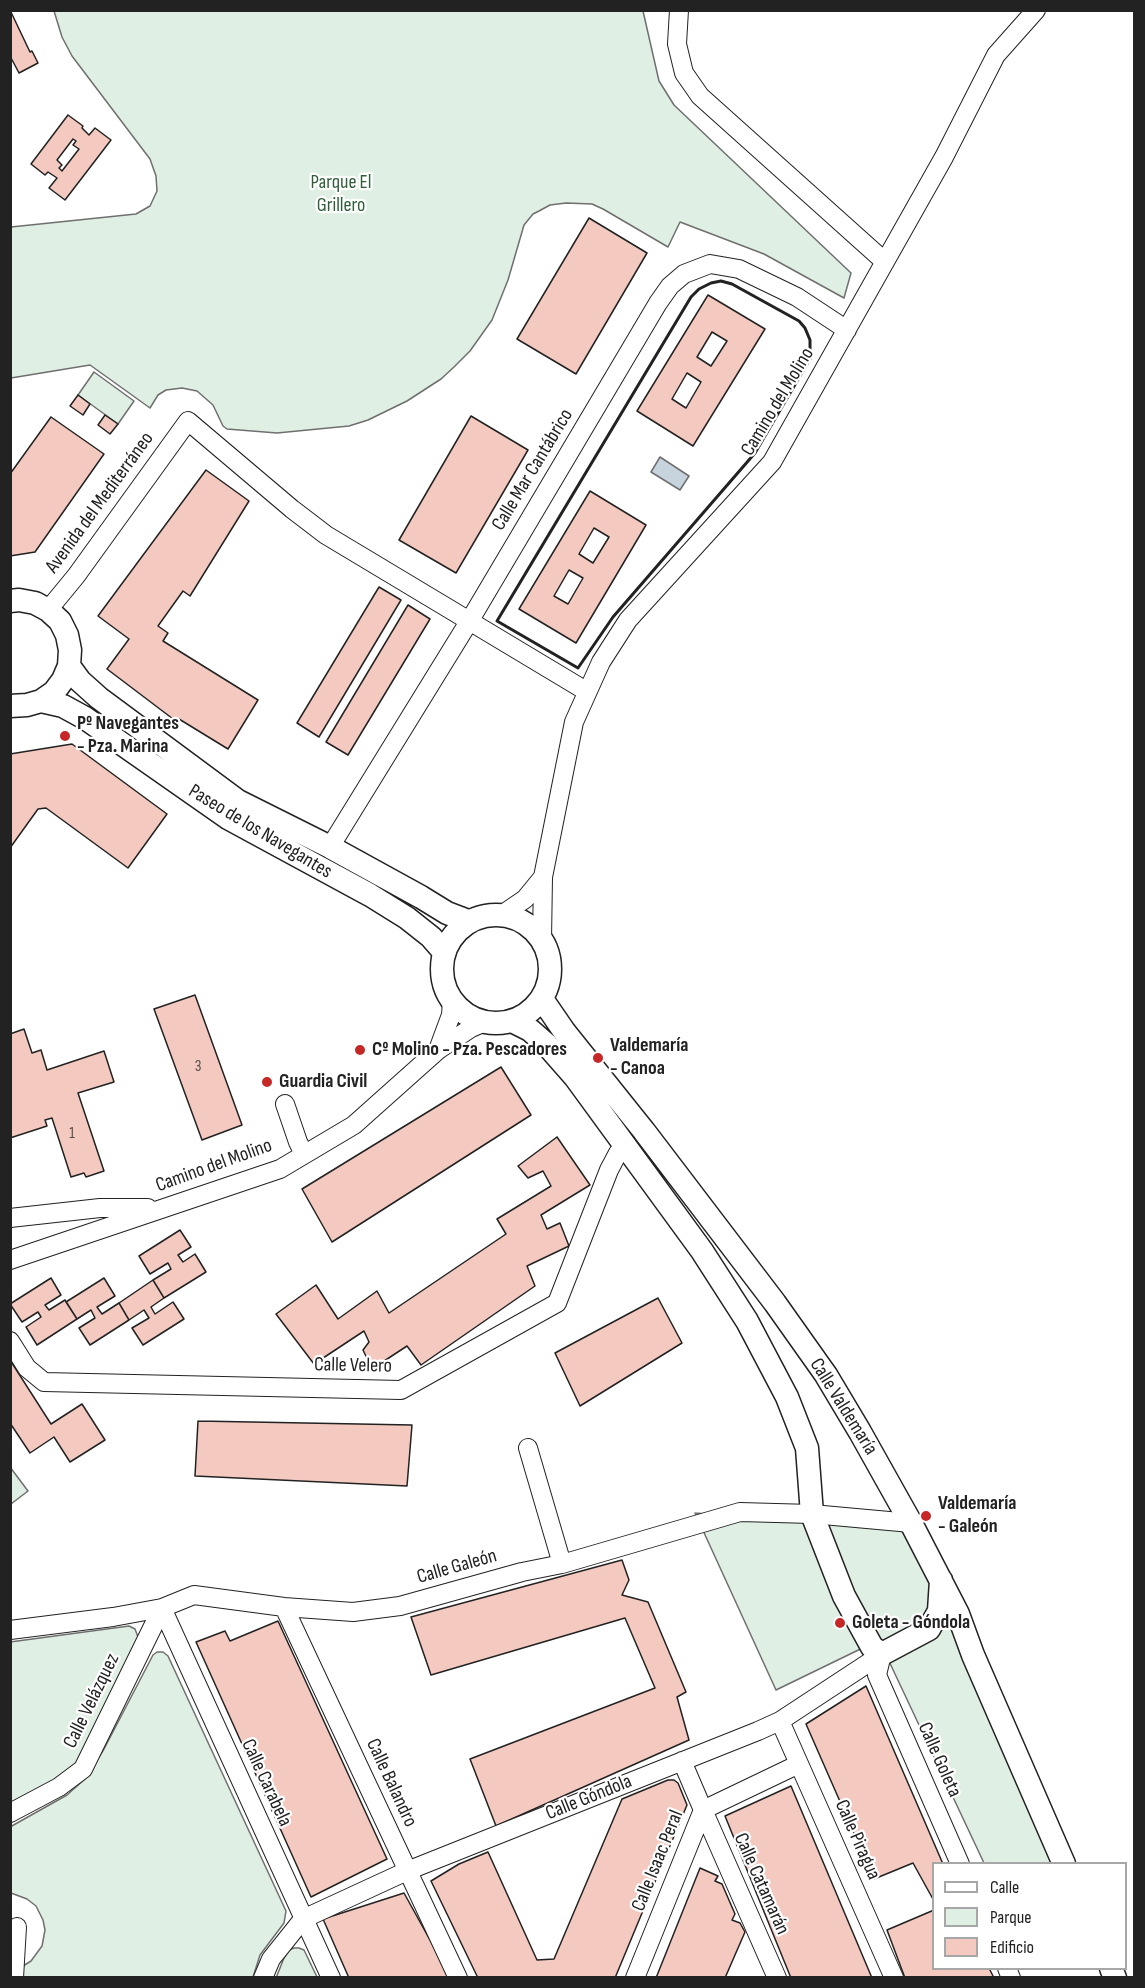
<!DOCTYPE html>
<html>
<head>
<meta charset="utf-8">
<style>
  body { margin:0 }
  #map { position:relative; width:1145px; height:1988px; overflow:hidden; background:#fff; font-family:"Sofia Sans Condensed",sans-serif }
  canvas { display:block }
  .frame { position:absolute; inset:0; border:12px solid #222; pointer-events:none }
  .legend { position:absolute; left:932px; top:1862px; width:195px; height:108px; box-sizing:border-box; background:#fff; border:2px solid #a7a7a7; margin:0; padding:8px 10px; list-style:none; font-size:18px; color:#222 }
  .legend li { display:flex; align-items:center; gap:12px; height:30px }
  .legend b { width:30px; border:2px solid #a7a7a7 }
</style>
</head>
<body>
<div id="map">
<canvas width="1145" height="1988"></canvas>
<div class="frame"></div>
<ul class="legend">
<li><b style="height:8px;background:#fff"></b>Calle</li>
<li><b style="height:16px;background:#e0efe3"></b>Parque</li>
<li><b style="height:16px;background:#f3c9c0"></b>Edificio</li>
</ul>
</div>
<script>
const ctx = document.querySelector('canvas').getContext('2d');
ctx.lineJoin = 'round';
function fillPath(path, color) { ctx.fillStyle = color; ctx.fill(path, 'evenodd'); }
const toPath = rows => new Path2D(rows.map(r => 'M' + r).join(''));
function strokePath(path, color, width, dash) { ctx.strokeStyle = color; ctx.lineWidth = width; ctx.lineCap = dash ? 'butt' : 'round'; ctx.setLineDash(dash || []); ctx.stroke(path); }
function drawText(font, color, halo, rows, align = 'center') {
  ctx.font = font + ' "Sofia Sans Condensed",sans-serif'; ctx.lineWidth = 4.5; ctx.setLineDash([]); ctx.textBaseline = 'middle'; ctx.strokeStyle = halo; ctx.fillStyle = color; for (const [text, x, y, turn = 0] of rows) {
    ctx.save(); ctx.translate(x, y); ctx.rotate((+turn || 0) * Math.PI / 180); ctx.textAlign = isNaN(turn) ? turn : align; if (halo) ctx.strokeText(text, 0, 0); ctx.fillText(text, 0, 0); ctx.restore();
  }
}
const green = toPath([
  [54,11,643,11,659,81,674,105,851,273,844,298,764,254,680,222,668,247,603,209,592,204,566,203,550,205,539,211,533,214,524,225,508,280,492,320,470,351,454,367,441,379,407,401,368,420,349,426,277,433,227,429,223,426,213,405,197,391,182,388,166,390,158,395,150,408,90,365,11,378,11,227,136,214,150,206,157,191,156,176,150,159,72,56,62,37,54,11],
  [94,372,134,401,118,424,78,395,94,372],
  [10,1467,28,1491,11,1504,10,1504,10,1467],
  [695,1513,909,1530,1054,1863,984,1863,879,1640,776,1690,695,1513],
  [129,1626,135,1629,138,1637,79,1760,70,1771,10,1808,10,1642,129,1626],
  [157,1652,163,1652,168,1656,286,1911,284,1923,260,1955,253,1977,22,1977,23,1966,31,1961,42,1946,45,1930,43,1920,36,1906,27,1899,11,1893,10,1827,67,1795,85,1779,104,1749,153,1655,157,1652],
  [294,1948,299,1948,304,1950,317,1977,276,1978,284,1958,289,1950,294,1948]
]);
fillPath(green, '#e0efe3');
strokePath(green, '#6f6f6f', 1.5);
const water = toPath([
  [660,457,689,476,680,490,651,472,660,457]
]);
fillPath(water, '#c7d3dd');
strokePath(water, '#6f6f6f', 1.5);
const building = toPath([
  [10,10,30,52,32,51,38,63,19,73,10,56,10,10],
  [68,115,83,126,82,128,89,135,95,128,111,140,65,200,49,188,57,178,48,172,45,175,31,164,68,115],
  [73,139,76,141,73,145,79,149,62,171,59,168,62,165,57,160,73,139],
  [589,218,647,253,576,374,517,339,589,218],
  [708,295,765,329,693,446,637,411,708,295],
  [712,332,727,341,711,366,697,357,712,332],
  [687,373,701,382,686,408,672,399,687,373],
  [78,395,90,404,83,415,70,406,78,395],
  [105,415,118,424,110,434,98,425,105,415],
  [471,416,528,450,456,573,399,540,471,416],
  [51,417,104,454,35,552,10,556,10,474,51,417],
  [206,470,249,501,190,596,183,591,158,626,168,633,163,641,258,700,228,749,179,719,177,722,107,669,129,639,98,616,206,470],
  [590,491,646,525,576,643,519,609,590,491],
  [594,528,609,537,593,563,579,554,594,528],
  [569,570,583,578,568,604,554,596,569,570],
  [379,587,401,600,319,737,297,723,379,587],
  [408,605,430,619,348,755,326,742,408,605],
  [72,744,167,814,128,868,46,808,38,809,10,848,10,754,72,744],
  [195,995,242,1125,202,1140,154,1009,195,995],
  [24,1029,32,1053,41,1050,47,1070,104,1051,114,1082,78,1093,104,1171,86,1177,84,1173,71,1177,52,1118,45,1120,47,1126,10,1138,10,1034,24,1029],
  [501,1067,531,1115,332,1242,302,1189,501,1067],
  [557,1137,590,1185,541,1215,547,1229,560,1223,569,1246,527,1266,535,1286,421,1365,407,1346,372,1369,363,1350,369,1342,364,1331,314,1364,276,1314,316,1285,338,1319,377,1291,389,1313,506,1234,497,1219,551,1186,543,1171,528,1178,518,1166,557,1137],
  [180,1230,191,1247,178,1255,183,1262,195,1254,206,1272,164,1298,153,1280,171,1269,168,1263,150,1274,139,1256,180,1230],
  [51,1278,61,1295,45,1305,49,1310,65,1300,77,1319,37,1345,26,1327,41,1317,38,1312,22,1322,10,1304,51,1278],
  [104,1278,115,1296,97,1307,102,1314,119,1303,129,1320,90,1345,79,1328,95,1318,91,1310,77,1319,66,1302,104,1278],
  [153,1280,164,1298,151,1307,155,1314,173,1302,184,1319,143,1345,132,1328,149,1318,144,1310,129,1320,119,1303,153,1280],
  [658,1298,682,1343,580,1406,555,1353,658,1298],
  [10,1360,51,1424,82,1404,105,1440,70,1462,54,1437,30,1453,10,1423,10,1360],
  [198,1421,412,1425,407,1486,195,1476,198,1421],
  [622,1560,629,1580,622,1595,648,1602,686,1692,677,1697,689,1740,496,1826,470,1759,655,1688,625,1618,431,1675,411,1617,622,1560],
  [278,1621,387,1859,311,1897,196,1642,225,1631,230,1641,278,1621],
  [866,1686,943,1864,934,1864,934,1901,913,1863,874,1879,806,1724,866,1686],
  [668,1780,674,1780,678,1783,687,1805,615,1978,478,1978,431,1881,459,1864,488,1852,537,1960,554,1959,622,1799,668,1780],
  [791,1786,872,1978,791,1978,725,1816,791,1786],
  [700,1868,718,1876,715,1881,722,1884,735,1914,732,1920,740,1923,745,1932,725,1978,656,1978,700,1868],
  [404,1893,451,1978,349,1978,323,1919,404,1893],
  [934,1910,934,1968,989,1968,994,1978,905,1978,887,1930,934,1910]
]);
fillPath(building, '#f3c9c0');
strokePath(building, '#222', 1.5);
const minor = toPath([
  [679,10,677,44,684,73,700,96,884,261],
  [48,610,76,576,188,421,292,509,326,535,586,691],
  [330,847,470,620,658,303,670,286,684,274,710,264,739,269,797,297,847,330],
  [503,914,525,899,543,877],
  [542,940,543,877,574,722,601,662,628,620,772,462,944,157,996,55,1036,10],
  [438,1050,451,1015,452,1001],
  [285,1104,298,1142,304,1154],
  [10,1218,100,1208,148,1208],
  [10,1260,280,1169,354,1125,438,1050,471,1028,485,1022],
  [10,1341,27,1368,44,1382,401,1390,557,1303,609,1170,618,1153,626,1147],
  [528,1448,562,1564],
  [284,1607,458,1978],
  [162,1608,331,1978],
  [10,1630,113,1617,162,1608,194,1595,284,1607,353,1612,400,1606,522,1572,562,1564,740,1512,812,1514,911,1523],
  [882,1654,877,1675,960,1864],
  [780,1721,894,1978],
  [10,1813,59,1787,83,1769,162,1608],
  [1007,1968,1011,1978],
  [14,1978,17,1927],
  [263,1978,271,1959,303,1919,407,1871,758,1731,780,1721,882,1654],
  [635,1978,703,1810,682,1761],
  [777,1978,703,1810,799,1764]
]);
const major = toPath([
  [10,601,19,600,35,603,48,610,60,621,67,635,70,650,69,666,63,680,54,692,41,701,27,705,10,706],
  [69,666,80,681,99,698,238,801,330,847,421,897,447,913,468,921],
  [41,701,63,706,85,718,228,818,370,895,407,918,431,937,444,952],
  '442 969a54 54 0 1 1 108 0a54 54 0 1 1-108 0Z',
  [542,999,564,1031,644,1131,775,1303,826,1375,860,1432,911,1523,958,1614,973,1655,1064,1864],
  [512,1021,530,1030,546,1044,575,1077,702,1251,747,1321,787,1397,807,1448,812,1514,844,1596,872,1647,882,1654,929,1629,939,1611,941,1580],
  [1111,1968,1115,1978]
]);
strokePath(minor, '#222', 20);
strokePath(major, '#222', 25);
strokePath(minor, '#fff', 18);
strokePath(major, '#fff', 22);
strokePath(toPath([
  [721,281,732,284,799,321,805,328,810,340,810,359,755,453,613,617,578,668,497,621,691,297,699,289,711,283,721,281]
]), '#222', 3);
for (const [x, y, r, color] of [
  [65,736,6,"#c62828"],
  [360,1050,6,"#c62828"],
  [598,1058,6,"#c62828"],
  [267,1082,6,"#c62828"],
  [926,1516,6,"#c62828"],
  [840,1623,6,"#c62828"]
]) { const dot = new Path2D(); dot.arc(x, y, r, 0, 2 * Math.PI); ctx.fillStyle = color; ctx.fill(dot); strokePath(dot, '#fff', 2); }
drawText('16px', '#564c4a', null, [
  ["3",198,1067],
  ["1",72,1134]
]);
drawText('20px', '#2f5e38', '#fff', [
  ["Parque El",341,183],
  ["Grillero",341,206]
]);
drawText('20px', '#222', '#fff', [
  ["Camino del Molino",778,402,-59],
  ["Calle Mar Cantábrico",533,470,-59],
  ["Avenida del Mediterráneo",100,503,-54],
  ["Paseo de los Navegantes",260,832,31],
  ["Camino del Molino",214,1166,-20],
  ["Calle Velero",353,1366,1],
  ["Calle Valdemaría",843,1407,58],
  ["Calle Galeón",457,1567,-16],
  ["Calle Velázquez",92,1701,-64],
  ["Calle Goleta",939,1760,66],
  ["Calle Carabela",266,1783,65],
  ["Calle Balandro",391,1783,65],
  ["Calle Góndola",589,1798,-22],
  ["Calle Piragua",857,1840,66],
  ["Calle Isaac Peral",658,1861,-68],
  ["Calle Catamarán",761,1884,66]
]);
drawText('bold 20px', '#222', '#fff', [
  ["Pº Navegantes",77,724],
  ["- Pza. Marina",77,747],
  ["Valdemaría",610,1046],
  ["- Canoa",610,1069],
  ["Cº Molino - Pza. Pescadores",372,1050],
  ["Guardia Civil",279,1082],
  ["Valdemaría",938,1504],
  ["- Galeón",938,1527],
  ["Goleta - Góndola",852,1623]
], 'left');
</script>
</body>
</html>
